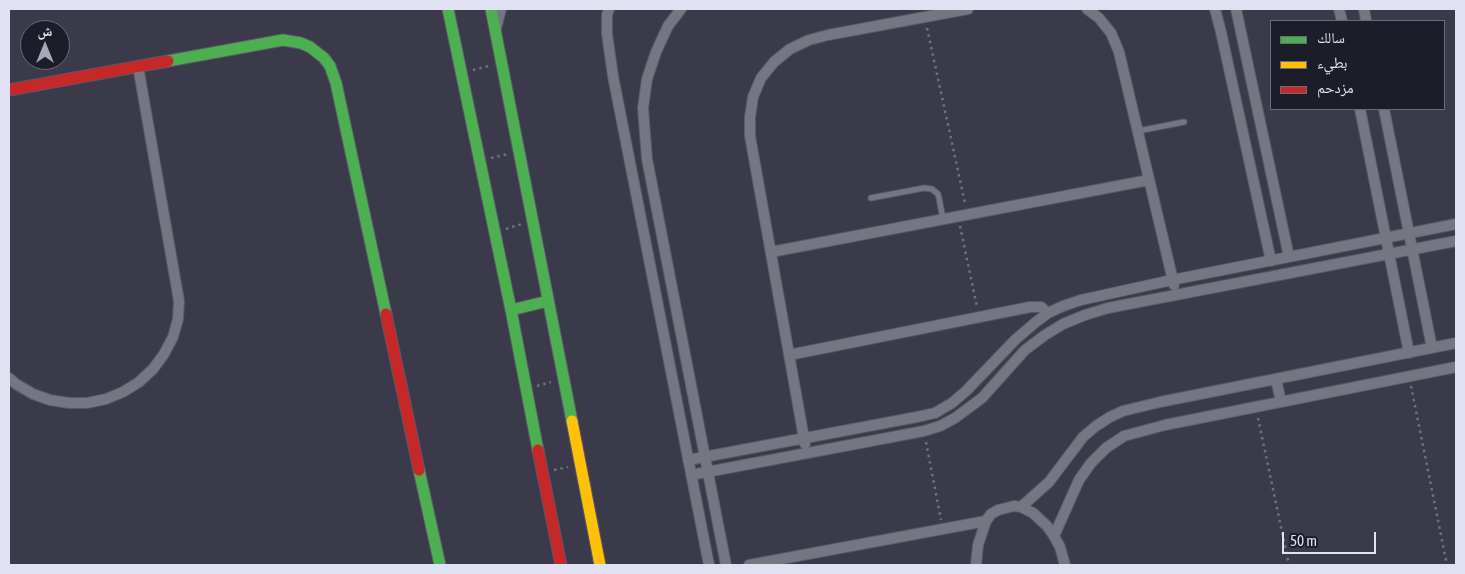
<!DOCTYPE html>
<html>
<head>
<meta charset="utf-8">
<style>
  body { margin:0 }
  #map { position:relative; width:1465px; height:574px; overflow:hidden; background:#3b3a4a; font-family:"Asap Condensed","Noto Naskh Arabic",sans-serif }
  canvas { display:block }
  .frame { position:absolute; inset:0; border:10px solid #e0e1f2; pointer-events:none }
  .legend { position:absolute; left:1270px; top:20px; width:175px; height:90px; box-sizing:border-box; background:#1d1d2a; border:1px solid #6b6b7a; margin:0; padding:6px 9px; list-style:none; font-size:15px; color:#e0e1f2 }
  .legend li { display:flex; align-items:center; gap:10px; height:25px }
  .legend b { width:25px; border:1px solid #6b6b7a }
  .north { position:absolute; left:20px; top:20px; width:50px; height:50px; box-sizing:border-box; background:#1d1d2a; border:1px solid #6b6b7a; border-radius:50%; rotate:0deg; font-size:14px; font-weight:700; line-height:20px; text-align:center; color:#e0e1f2 }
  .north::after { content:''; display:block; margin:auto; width:18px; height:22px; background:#a6a7b7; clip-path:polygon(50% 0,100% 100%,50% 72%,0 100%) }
  .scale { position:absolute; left:1282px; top:532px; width:94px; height:22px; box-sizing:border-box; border:2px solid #e0e1f2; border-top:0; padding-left:6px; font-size:15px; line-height:18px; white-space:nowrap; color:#e0e1f2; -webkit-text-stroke:4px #1d1d2a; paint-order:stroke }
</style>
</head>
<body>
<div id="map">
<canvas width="1465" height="574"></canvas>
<div class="frame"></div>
<ul class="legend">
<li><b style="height:6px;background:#4caf50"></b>سالك</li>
<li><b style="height:6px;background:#ffc107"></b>بطيء</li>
<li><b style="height:6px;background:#c62828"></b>مزدحم</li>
</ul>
<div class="north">ش</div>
<div class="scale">50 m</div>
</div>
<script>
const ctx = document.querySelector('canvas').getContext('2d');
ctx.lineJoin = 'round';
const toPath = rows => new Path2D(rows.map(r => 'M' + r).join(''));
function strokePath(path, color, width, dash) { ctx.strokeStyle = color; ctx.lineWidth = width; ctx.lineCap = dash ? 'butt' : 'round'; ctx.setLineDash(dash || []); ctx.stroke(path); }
const lane = toPath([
  [1138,131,1184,122],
  [871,198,924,188,932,189,938,194,939,198,943,219]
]);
const street = toPath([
  [609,9,607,15,607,34,613,76,709,565],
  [681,9,668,26,656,52,647,79,643,108,645,134,647,159,726,565],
  [1087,9,1099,18,1111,33,1119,52,1174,285],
  [1215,9,1221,32,1271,261],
  [1236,9,1289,257],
  [1339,9,1342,21],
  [1364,9,1366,21],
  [496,28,501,9],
  [1360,109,1409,353],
  [1384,109,1432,348],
  [771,252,1149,180],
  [789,355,1030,307,1041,307,1048,313],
  [9,378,16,384,33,394,50,400,69,403,87,403,106,399,123,392,139,382,153,369,164,354,173,337,178,319,179,301,138,66],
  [1276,379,1281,402],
  [805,444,750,136,750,117,753,97,761,78,774,62,790,49,809,40,828,35,968,9],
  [688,460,917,417,935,413,952,403,966,391,1016,339,1036,322,1048,313,1063,306,1081,300,1172,280,1456,224],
  [691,475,924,431,940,426,955,418,982,398,1025,350,1045,335,1063,324,1085,315,1108,308,1456,241],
  [1021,507,1049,482,1083,437,1096,426,1110,417,1123,411,1160,402,1456,343],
  [1054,536,1079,480,1091,463,1106,448,1124,436,1165,425,1456,367],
  [749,565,986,521],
  [976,565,978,545,986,521,991,514,998,510,1014,506,1021,507,1033,513,1047,526,1054,536,1060,547,1065,565]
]);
const fast = toPath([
  [448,9,511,310,538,450],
  [491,9,572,421],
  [168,61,283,40,301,43,310,47,324,58,330,66,336,83,386,314],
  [511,310,548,301],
  [419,470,440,565]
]);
const slow = toPath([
  [572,421,600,565]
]);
const jam = toPath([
  [9,90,168,61],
  [386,314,419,470],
  [538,450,561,565]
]);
strokePath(lane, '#595866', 7);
strokePath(street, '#595866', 12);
strokePath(fast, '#595866', 13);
strokePath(slow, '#595866', 13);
strokePath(jam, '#595866', 13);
strokePath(toPath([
  [927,28,965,203],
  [473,70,489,66],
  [491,158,508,154],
  [960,226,977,307],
  [506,229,522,224],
  [537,386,551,382],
  [1411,386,1447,565],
  [1258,418,1289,565],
  [926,442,941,520],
  [554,470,568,467]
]), '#71717d', 2.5, [2.5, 4]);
strokePath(lane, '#767683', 5);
strokePath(street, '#767683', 10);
strokePath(fast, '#4caf50', 11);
strokePath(slow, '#ffc107', 11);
strokePath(jam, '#c62828', 11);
</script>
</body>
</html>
